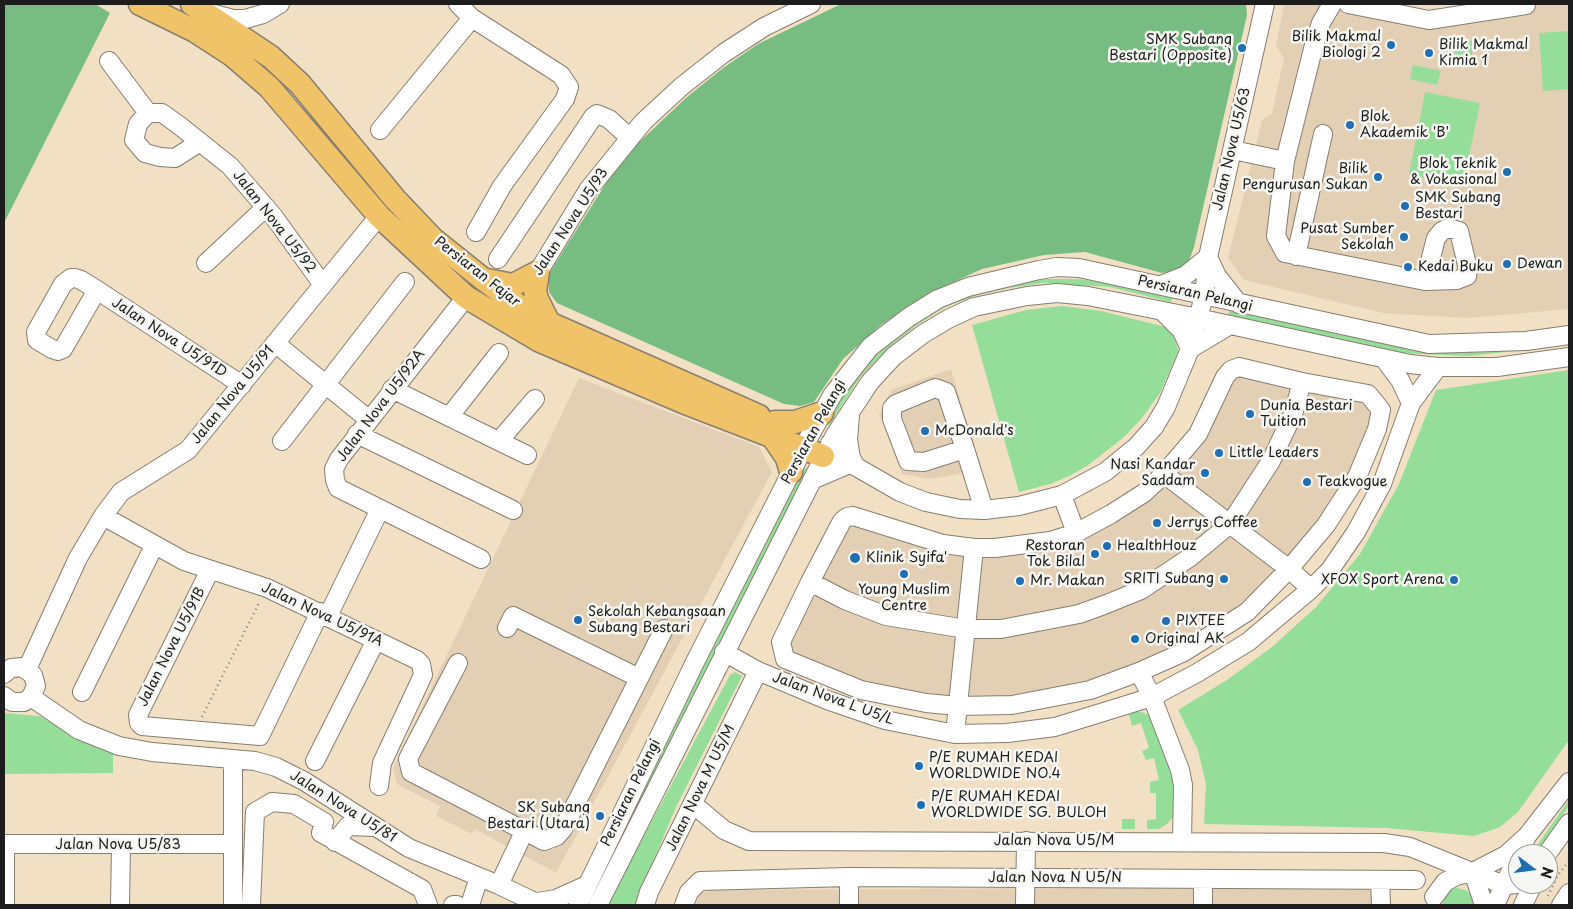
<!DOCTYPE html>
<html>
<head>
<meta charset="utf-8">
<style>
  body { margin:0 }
  #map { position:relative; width:1573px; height:909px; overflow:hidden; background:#f2e0c4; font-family:"Playpen Sans",sans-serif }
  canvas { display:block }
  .frame { position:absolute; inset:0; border:5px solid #1c1c1c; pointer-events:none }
  .north { position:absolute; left:1508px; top:844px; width:50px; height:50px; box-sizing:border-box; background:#f6f6f2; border:1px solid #9f9f9c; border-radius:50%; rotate:105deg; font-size:14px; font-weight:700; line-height:20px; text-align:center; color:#1c1c1c }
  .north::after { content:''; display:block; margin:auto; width:18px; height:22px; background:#1f6fb2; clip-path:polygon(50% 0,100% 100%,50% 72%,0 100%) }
</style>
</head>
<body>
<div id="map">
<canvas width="1573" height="909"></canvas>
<div class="frame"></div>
<div class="north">N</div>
</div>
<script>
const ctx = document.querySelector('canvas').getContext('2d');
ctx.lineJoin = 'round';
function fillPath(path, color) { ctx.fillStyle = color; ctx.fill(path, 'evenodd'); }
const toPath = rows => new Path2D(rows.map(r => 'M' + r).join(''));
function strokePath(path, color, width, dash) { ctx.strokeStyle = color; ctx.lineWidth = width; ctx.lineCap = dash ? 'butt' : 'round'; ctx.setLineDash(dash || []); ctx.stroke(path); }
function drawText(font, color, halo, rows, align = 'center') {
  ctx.font = font + ' "Playpen Sans",sans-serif'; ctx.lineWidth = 5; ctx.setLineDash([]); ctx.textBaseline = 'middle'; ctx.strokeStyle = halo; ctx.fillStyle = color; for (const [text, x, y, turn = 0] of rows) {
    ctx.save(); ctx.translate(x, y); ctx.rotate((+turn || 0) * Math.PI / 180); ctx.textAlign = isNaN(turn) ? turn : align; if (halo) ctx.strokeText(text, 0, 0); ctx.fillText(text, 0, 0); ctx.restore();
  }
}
fillPath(toPath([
  [1284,4,1377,4,1429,12,1486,4,1569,4,1569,309,1467,318,1383,313,1244,280,1228,258,1262,120,1272,113,1284,58,1276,46],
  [951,369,981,470,930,479,902,474,879,414,891,390],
  [1236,375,1362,401,1372,411,1369,428,1348,480,1310,532,1268,580,1235,611,1180,645,1089,683,1011,696,944,696,862,682,793,655,790,643,850,523,952,553,1115,520],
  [579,378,759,447,772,472,556,873,475,829,472,834,436,816,440,806,397,784,393,768],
  [1058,888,1372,888,1372,905,695,905,700,893,714,890]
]), '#e3d0b4');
fillPath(toPath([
  [1569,31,1569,89,1543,91,1539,33],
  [1458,38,1475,42,1470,60,1454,56],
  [1413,65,1441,71,1437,85,1410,79],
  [1425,92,1480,103,1463,186,1409,175],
  [1043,279,1077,279,1111,283,1172,296,1172,300,1170,302,1110,287,1043,283,1009,288,977,295,945,307,914,327,886,350,861,376,829,425,826,425,824,423,840,396,857,374,882,347,911,323,944,304,1008,283],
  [1062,306,1101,311,1166,327,1175,336,1178,352,1160,393,1142,418,1124,437,1087,466,1069,476,1050,484,1019,492,972,325,1026,310],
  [1230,309,1398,347,1431,350,1569,340,1569,345,1469,356,1396,353,1228,315],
  [1569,370,1569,740,1518,812,1500,827,1474,836,1386,828,1204,824,1206,784,1198,750,1178,710,1227,680,1272,647,1316,607,1360,554,1399,484,1436,390],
  [803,467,807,469,607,869,603,866],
  [735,672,742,676,676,807,635,905,607,905,730,675],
  [1138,711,1149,715,1155,723,1174,771,1175,815,1167,824,1159,829,1147,829,1147,820,1156,819,1156,793,1150,793,1150,782,1159,780,1154,758,1146,760,1142,751,1149,748,1141,723,1132,726,1129,714],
  [4,713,39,716,113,753,113,773,4,774],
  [1569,800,1569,806,1535,854,1531,854],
  [1122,819,1135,819,1135,829,1122,829],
  [1454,887,1468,891,1477,905,1443,905,1444,898]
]), '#94de99');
fillPath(toPath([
  [4,4,95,4,110,13,4,223],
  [841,4,1246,4,1247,15,1194,247,1189,261,1176,271,1162,273,1085,252,1044,255,982,269,934,291,881,325,843,359,814,402,800,406,784,404,557,303,549,292,548,275,610,177,633,148,687,97,723,68,758,44]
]), '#77bd81');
const minor = toPath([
  [458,4,472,18,561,75,569,87,565,99,502,186,476,232],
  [1332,4,1321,23,1314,45,1285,161,1276,236,1285,253,1425,281,1457,280,1467,276,1468,269,1459,231,1449,228,1442,231,1436,238,1425,281],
  [1348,4,1429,20,1526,5],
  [214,14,233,19,245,19,263,14,280,4],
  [109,61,148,113],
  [380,130,472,18],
  [200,142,175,158,160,157,145,153,134,140,138,124,148,113,162,113,180,126,230,166,274,217,323,285],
  [1233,150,1285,161],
  [1296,256,1323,134],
  [1208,257,1217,276,1239,304],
  [498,259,593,117,597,114,609,119,630,138],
  [206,263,266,207],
  [532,282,588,190,643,122,682,86,724,53,764,27,811,4],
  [1161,285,1186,275,1208,257],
  [97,290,63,349,58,351,52,349,37,340,36,332,63,284,71,278,75,278,81,280,97,290,242,385],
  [466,297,339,459,334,469,335,480,338,488,481,559],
  [1162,311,1182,331,1190,349],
  [275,343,368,419],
  [1190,349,1230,325],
  [1385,360,1400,380,1411,403],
  [1239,367,1302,382,1368,394,1381,410,1377,429,1357,477,1326,525,1289,569,1247,612,1184,652,1139,672,1090,690,1012,705,958,706,926,703,861,690,785,659,781,642,810,582,842,521,847,517,853,516,943,544,974,548,995,548,1050,541,1076,533,1111,514,1144,493,1164,474,1198,434,1225,377,1231,370,1239,367],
  [392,389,527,455],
  [850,415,848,440,851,458,855,465],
  [449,417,499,353],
  [357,434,513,510],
  [282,441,405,282],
  [499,441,535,399],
  [830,443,839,457,900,492,926,502,960,509,984,510,1019,506,1062,495,1105,472,1136,447,1154,427,1166,407,1190,349,1204,296,1208,257,1265,4],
  [965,449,924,462,908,461,892,419,892,408,896,404,935,388,946,392,965,449,984,510],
  [1164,474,1289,569,1311,589],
  [812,480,847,465,855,465],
  [1062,495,1076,533],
  [103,516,184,561,267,588,417,660,421,664,423,675,382,763,379,786],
  [210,570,138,715,139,723,142,726,260,736,320,612],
  [810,582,845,600,886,616,966,629,1001,629,1079,614,1104,605,1141,590,1189,558,1230,524,1271,461,1293,414,1302,382],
  [328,616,380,509],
  [507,628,513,616,639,678],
  [724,652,758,671,827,700,885,720,955,734,1007,733,1055,727,1152,697,1197,673,1248,642,1311,589,1330,570,1356,532,1382,484,1411,403,1438,367],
  [458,663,412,751,408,759,411,772,544,841,557,836,563,829,664,629],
  [27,669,78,558,103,516,121,492,188,450,379,216],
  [1139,672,1152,697,1180,770,1183,785,1182,842],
  [4,674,11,668,22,667,33,675,36,686,31,697,24,702,12,702,4,696],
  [82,692,154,546],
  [31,697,79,730,119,746,152,752,255,761,276,767,304,781,409,848,499,885,541,905],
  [955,734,974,548],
  [315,761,376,640],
  [693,804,724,830,749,841,1384,843,1410,847,1504,885,1518,884],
  [335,842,348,826,374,827],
  [4,844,233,844],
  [1522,847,1527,836,1569,782],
  [1547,854,1569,823],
  [1473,872,1484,905],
  [1203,879,1203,905],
  [1380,880,1381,905],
  [499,885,524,832],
  [1434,897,1445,882,1456,876,1473,872,1506,855,1527,836],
  [538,902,556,899,585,886],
  [5,905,5,844],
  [120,905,121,846],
  [233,905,233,759],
  [251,905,255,812,272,802,294,804,324,822,321,833,422,889,428,905],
  [453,905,457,905],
  [470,905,479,877],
  [578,905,695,662,810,435,833,394,870,347,909,317,938,299,968,287,1039,270,1057,267,1079,268,1429,344,1526,341,1569,335],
  [598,905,835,435,870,382,894,356,923,334,948,319,974,307,1027,296,1057,293,1088,296,1198,318,1410,364,1438,367,1497,367,1569,357],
  [645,905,649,892,758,671],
  [684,905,689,892,700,881,849,877,1416,880],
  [849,905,849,877],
  [1025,905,1026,841],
  [1495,905,1518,855],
  [1523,905,1533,884],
  [1561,905,1569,893]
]);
const major = toPath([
  [140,4,195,31,232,55,269,87,379,216,466,297,540,341,683,402,823,456],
  [192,4,271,57,300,84,395,199,433,239,483,279,518,305,549,323,759,416],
  [538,272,535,291,537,299,549,323],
  [487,280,513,285,538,272],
  [775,422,795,422,822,413],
  [772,436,787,458,791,472]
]);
strokePath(minor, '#877e70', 20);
strokePath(major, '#877e70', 25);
strokePath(toPath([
  [202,717,260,601],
  [1548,896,1558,875,1569,861]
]), '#877e70', 2.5, [1, 4]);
strokePath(minor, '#fff', 18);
strokePath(major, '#f0c369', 22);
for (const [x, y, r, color] of [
  [1391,45,5,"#1f6fb2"],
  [1242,48,5,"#1f6fb2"],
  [1429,53,5,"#1f6fb2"],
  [1350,125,5,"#1f6fb2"],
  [1507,172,5,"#1f6fb2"],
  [1378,177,5,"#1f6fb2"],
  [1405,206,5,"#1f6fb2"],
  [1404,237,5,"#1f6fb2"],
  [1507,264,5,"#1f6fb2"],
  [1408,267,5,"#1f6fb2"],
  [1250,414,5,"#1f6fb2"],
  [925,431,5,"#1f6fb2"],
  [1219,453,5,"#1f6fb2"],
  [1205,473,5,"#1f6fb2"],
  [1307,482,5,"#1f6fb2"],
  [1157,523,5,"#1f6fb2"],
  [1107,546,5,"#1f6fb2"],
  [1095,554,5,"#1f6fb2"],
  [855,558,6,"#1f6fb2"],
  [904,574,5,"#1f6fb2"],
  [1224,579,5,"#1f6fb2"],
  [1454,580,5,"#1f6fb2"],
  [1020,581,5,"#1f6fb2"],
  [578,620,5,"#1f6fb2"],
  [1166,621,5,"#1f6fb2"],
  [1135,639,5,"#1f6fb2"],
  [919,766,5,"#1f6fb2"],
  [921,805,5,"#1f6fb2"],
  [600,816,5,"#1f6fb2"]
]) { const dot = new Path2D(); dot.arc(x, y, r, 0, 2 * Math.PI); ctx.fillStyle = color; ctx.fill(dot); strokePath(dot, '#f6f6f2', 2); }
drawText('14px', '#1c1c1c', '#f6f6f2', [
  ["Bilik Makmal",1381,37,"right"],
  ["Biologi 2",1381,53,"right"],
  ["SMK Subang",1232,40,"right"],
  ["Bestari (Opposite)",1232,56,"right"],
  ["Bilik Makmal",1439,45],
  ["Kimia 1",1439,61],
  ["Blok",1360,117],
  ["Akademik 'B'",1360,133],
  ["Blok Teknik",1497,164,"right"],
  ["& Vokasional",1497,180,"right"],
  ["Bilik",1368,169,"right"],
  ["Pengurusan Sukan",1368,185,"right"],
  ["SMK Subang",1415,198],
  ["Bestari",1415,214],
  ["Pusat Sumber",1394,229,"right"],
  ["Sekolah",1394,245,"right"],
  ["Dewan",1517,264],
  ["Kedai Buku",1418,267],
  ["Dunia Bestari",1260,406],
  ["Tuition",1260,422],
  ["McDonald's",935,431],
  ["Little Leaders",1229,453],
  ["Nasi Kandar",1195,465,"right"],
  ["Saddam",1195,481,"right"],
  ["Teakvogue",1317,482],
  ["Jerrys Coffee",1167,523],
  ["Restoran",1085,546,"right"],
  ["Tok Bilal",1085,562,"right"],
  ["HealthHouz",1117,546],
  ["Klinik Syifa'",866,558],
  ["SRITI Subang",1214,579,"right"],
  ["XFOX Sport Arena",1444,580,"right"],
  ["Mr. Makan",1030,581],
  ["Young Muslim",904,590,"center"],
  ["Centre",904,606,"center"],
  ["Sekolah Kebangsaan",588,612],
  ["Subang Bestari",588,628],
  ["PIXTEE",1176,621],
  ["Original AK",1145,639],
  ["P/E RUMAH KEDAI",929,758],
  ["WORLDWIDE NO.4",929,774],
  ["P/E RUMAH KEDAI",931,797],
  ["WORLDWIDE SG. BULOH",931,813],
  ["SK Subang",590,808,"right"],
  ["Bestari (Utara)",590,824,"right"]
], 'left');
drawText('14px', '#1c1c1c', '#f6f6f2', [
  ["Jalan Nova U5/63",1232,149,-77],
  ["Jalan Nova U5/92",274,222,52],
  ["Jalan Nova U5/93",571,222,-57],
  ["Persiaran Fajar",477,272,38],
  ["Persiaran Pelangi",1195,294,13],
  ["Jalan Nova U5/91D",169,338,33],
  ["Jalan Nova U5/91",233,395,-51],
  ["Jalan Nova U5/92A",381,406,-53],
  ["Persiaran Pelangi",814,432,-61],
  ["Jalan Nova U5/91A",322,615,25],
  ["Jalan Nova U5/91B",172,647,-63],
  ["Jalan Nova L U5/L",833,699,20],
  ["Jalan Nova M U5/M",701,788,-64],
  ["Persiaran Pelangi",631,793,-64],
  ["Jalan Nova U5/81",343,807,32],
  ["Jalan Nova U5/M",1054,841],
  ["Jalan Nova U5/83",118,845],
  ["Jalan Nova N U5/N",1055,878]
]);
</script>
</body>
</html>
